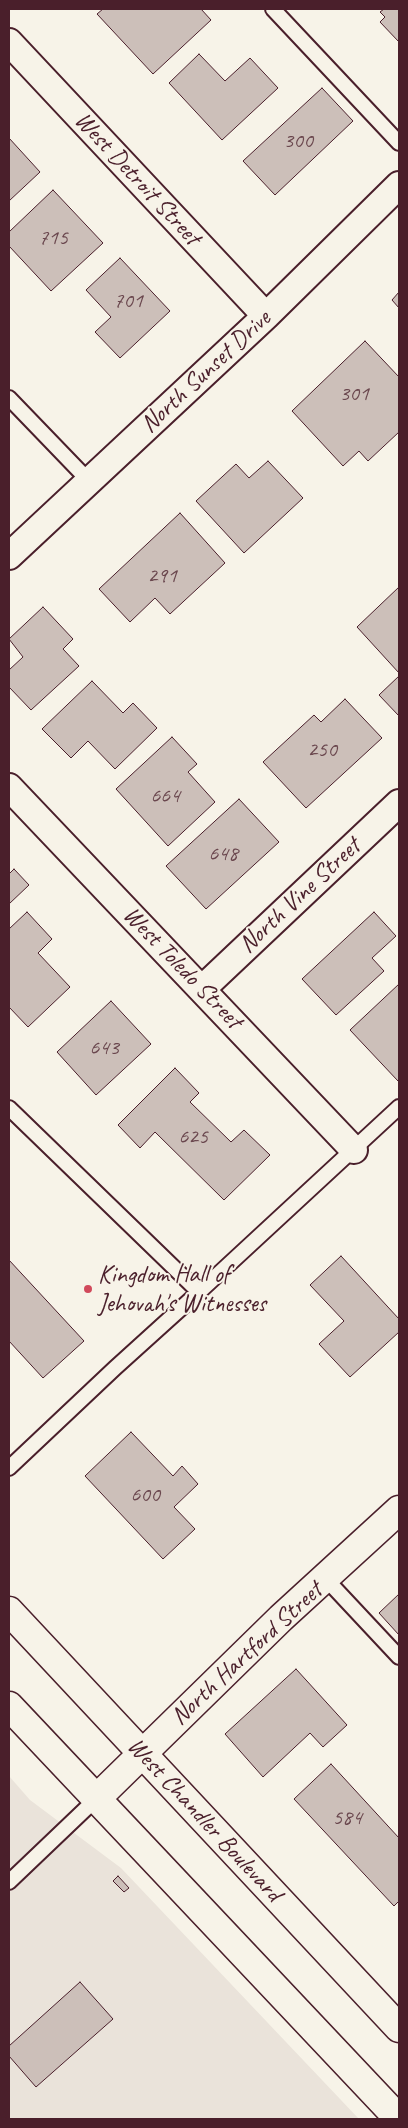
<!DOCTYPE html>
<html>
<head>
<meta charset="utf-8">
<style>
  body { margin:0 }
  #map { position:relative; width:408px; height:2128px; overflow:hidden; background:#f7f3e8; font-family:Caveat,sans-serif }
  canvas { display:block }
  .frame { position:absolute; inset:0; border:10px solid #4a1f2b; pointer-events:none }
</style>
</head>
<body>
<div id="map">
<canvas width="408" height="2128"></canvas>
<div class="frame"></div>
</div>
<script>
const ctx = document.querySelector('canvas').getContext('2d');
ctx.lineJoin = 'round';
function fillPath(path, color) { ctx.fillStyle = color; ctx.fill(path, 'evenodd'); }
const toPath = rows => new Path2D(rows.map(r => 'M' + r).join(''));
function strokePath(path, color, width, dash) { ctx.strokeStyle = color; ctx.lineWidth = width; ctx.lineCap = dash ? 'butt' : 'round'; ctx.setLineDash(dash || []); ctx.stroke(path); }
function drawText(font, color, halo, rows, align = 'center') {
  ctx.font = font + ' Caveat,sans-serif'; ctx.lineWidth = 4; ctx.setLineDash([]); ctx.textBaseline = 'middle'; ctx.strokeStyle = halo; ctx.fillStyle = color; for (const [text, x, y, turn = 0] of rows) {
    ctx.save(); ctx.translate(x, y); ctx.rotate((+turn || 0) * Math.PI / 180); ctx.textAlign = isNaN(turn) ? turn : align; if (halo) ctx.strokeText(text, 0, 0); ctx.fillText(text, 0, 0); ctx.restore();
  }
}
fillPath(toPath([
  [9,1776,30,1800,121,1868,359,2119,9,2119]
]), '#eae3da');
const building = toPath([
  [103,9,201,9,211,20,153,74,97,14,103,9],
  [384,9,399,9,399,42,380,22,385,17,380,12,384,9],
  [199,54,225,81,250,58,278,88,222,140,169,83,199,54],
  [322,88,353,121,275,195,243,161,322,88],
  [9,138,40,172,9,201,9,138],
  [53,190,103,243,51,291,9,246,9,232,53,190],
  [120,258,170,311,120,358,95,332,111,317,86,290,120,258],
  [399,292,399,308,392,300,399,292],
  [365,341,399,377,399,432,368,461,359,451,343,466,292,411,365,341],
  [268,461,303,498,244,553,196,501,236,464,249,478,268,461],
  [180,513,225,563,170,614,155,598,130,622,99,589,180,513],
  [399,587,399,673,357,627,399,587],
  [43,607,73,639,63,649,79,666,31,710,9,687,9,670,23,657,9,639,43,607],
  [399,676,399,716,379,695,399,676],
  [92,681,123,713,133,703,157,728,115,769,88,741,71,758,42,729,92,681],
  [345,699,382,738,306,808,263,762,314,715,321,722,345,699],
  [172,737,197,764,188,772,215,802,168,846,116,789,172,737],
  [239,799,279,842,206,909,166,866,239,799],
  [14,869,29,885,9,904,9,874,14,869],
  [27,912,52,939,38,953,70,987,28,1027,9,1007,9,929,27,912],
  [374,912,396,936,372,958,384,971,336,1015,302,979,374,912],
  [399,984,399,1079,398,1081,350,1030,399,984],
  [111,1001,151,1044,96,1095,57,1052,111,1001],
  [175,1068,199,1093,190,1102,231,1142,244,1130,270,1155,224,1200,155,1132,140,1148,118,1125,175,1068],
  [341,1256,399,1319,399,1332,350,1377,319,1344,344,1321,310,1285,341,1256],
  [9,1260,84,1341,43,1378,9,1341,9,1260],
  [131,1432,173,1476,182,1466,198,1484,174,1507,195,1529,163,1559,85,1476,131,1432],
  [399,1594,399,1635,379,1613,399,1594],
  [296,1669,347,1725,323,1747,310,1733,263,1777,225,1734,296,1669],
  [331,1764,399,1838,399,1901,394,1906,294,1799,331,1764],
  [118,1876,129,1888,124,1892,113,1881,118,1876],
  [80,1982,113,2019,36,2087,9,2056,9,2046,80,1982]
]);
fillPath(building, '#ccbfb9');
strokePath(building, '#4a1f2b', 1);
const lane = toPath([
  [273,9,399,143],
  [9,398,89,481],
  [9,1108,199,1292,399,1107],
  [9,1468,115,1368,199,1292],
  [326,1579,399,1657],
  [9,1882,96,1799]
]);
const street = toPath([
  [9,42,266,316],
  [9,556,266,316,399,185],
  [9,787,354,1150],
  [202,989,399,803]
]);
const secondary = toPath([
  [9,1611,399,2028],
  [9,1706,399,2119],
  [96,1799,281,1618,399,1510]
]);
strokePath(lane, '#4a1f2b', 18);
strokePath(street, '#4a1f2b', 30);
strokePath(secondary, '#4a1f2b', 31);
strokePath(lane, '#f7f3e8', 14);
strokePath(street, '#f7f3e8', 26);
strokePath(secondary, '#f7f3e8', 28);
for (const [x, y, r, color] of [
  [88,1289,5,"#d1495b"]
]) { const dot = new Path2D(); dot.arc(x, y, r, 0, 2 * Math.PI); ctx.fillStyle = color; ctx.fill(dot); strokePath(dot, '#f7f3e8', 2); }
drawText('22px', '#6a474e', null, [
  ["300",298,141],
  ["715",53,238],
  ["701",128,301],
  ["301",354,394],
  ["291",162,576],
  ["250",322,750],
  ["664",165,796],
  ["648",223,854],
  ["643",104,1048],
  ["625",193,1137],
  ["600",145,1495],
  ["584",347,1818]
]);
drawText('25px', '#4a1f2b', '#f7f3e8', [
  ["West Detroit Street",137,179,47],
  ["North Sunset Drive",206,372,-43],
  ["North Vine Street",300,896,-43],
  ["West Toledo Street",182,968,46],
  ["North Hartford Street",247,1654,-43],
  ["West Chandler Boulevard",204,1820,47]
]);
drawText('25px', '#4a1f2b', '#f7f3e8', [
  ["Kingdom Hall of",98,1275],
  ["Jehovah's Witnesses",98,1304]
], 'left');
</script>
</body>
</html>
